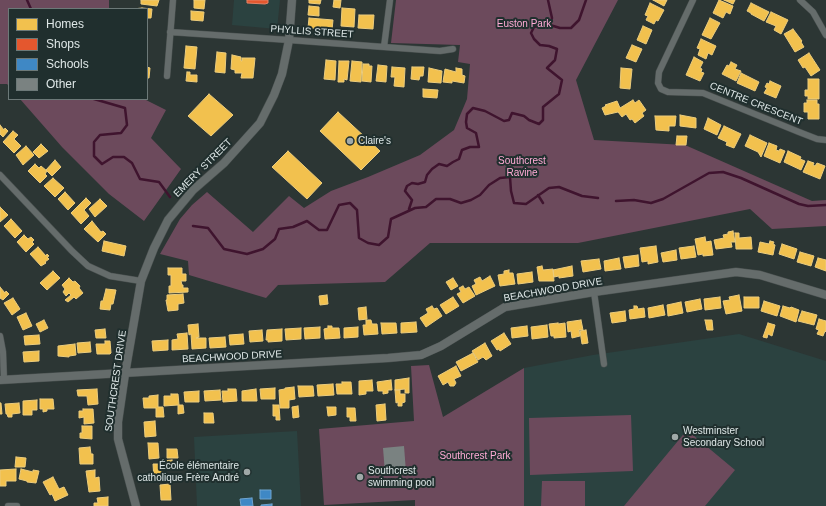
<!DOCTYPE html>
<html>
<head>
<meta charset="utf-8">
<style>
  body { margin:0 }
  #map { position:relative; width:826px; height:506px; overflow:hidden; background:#2c3634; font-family:Helvetica,sans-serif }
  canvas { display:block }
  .legend { position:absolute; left:8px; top:8px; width:140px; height:92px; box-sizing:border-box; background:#202f2e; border:1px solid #6c7978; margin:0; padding:5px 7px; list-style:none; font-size:12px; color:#dee7e7 }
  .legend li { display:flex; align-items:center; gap:8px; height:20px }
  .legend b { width:20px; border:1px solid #6c7978 }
</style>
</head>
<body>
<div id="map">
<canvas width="826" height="506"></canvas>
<ul class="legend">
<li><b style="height:11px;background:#f2c14e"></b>Homes</li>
<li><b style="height:11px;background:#e4572e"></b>Shops</li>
<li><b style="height:11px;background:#3f88c5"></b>Schools</li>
<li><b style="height:11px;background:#7a8281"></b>Other</li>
</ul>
</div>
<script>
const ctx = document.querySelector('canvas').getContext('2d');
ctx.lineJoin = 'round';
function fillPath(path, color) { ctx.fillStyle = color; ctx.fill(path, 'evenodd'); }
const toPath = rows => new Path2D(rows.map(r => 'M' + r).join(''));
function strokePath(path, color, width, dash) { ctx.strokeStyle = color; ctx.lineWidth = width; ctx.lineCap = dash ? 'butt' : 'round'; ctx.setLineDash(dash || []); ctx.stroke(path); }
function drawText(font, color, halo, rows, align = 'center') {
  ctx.font = font + ' Helvetica,sans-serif'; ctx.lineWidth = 4; ctx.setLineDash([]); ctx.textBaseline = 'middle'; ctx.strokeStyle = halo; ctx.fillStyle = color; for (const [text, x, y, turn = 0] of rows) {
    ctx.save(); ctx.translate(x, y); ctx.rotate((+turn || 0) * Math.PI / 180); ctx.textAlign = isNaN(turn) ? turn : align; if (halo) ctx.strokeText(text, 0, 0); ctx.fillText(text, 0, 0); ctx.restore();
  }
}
fillPath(toPath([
  [234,0,280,0,277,29,232,25],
  [739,334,826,361,826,506,524,506,524,368,593,355],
  [297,431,301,506,197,506,194,437]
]), '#2b4240');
fillPath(toPath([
  [0,0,109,0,109,9,9,9,9,86,7,84,0,84],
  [396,0,618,0,576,80,594,140,685,145,812,201,826,200,826,226,772,229,750,209,578,243,430,243,385,282,278,285,266,298,189,275,188,261,160,254,180,219,192,205,207,192,253,232,289,196,304,208,331,191,368,177,420,155,454,130,467,99,470,64,458,62,460,45,391,43],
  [20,99,144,99,166,110,151,138,181,169,144,221,109,194,62,147],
  [429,365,443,417,524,368,524,506,415,506,415,500,324,505,319,429,414,421,411,366],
  [631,415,633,471,530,475,529,418],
  [687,430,735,470,705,506,624,506],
  [542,481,585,481,585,506,541,506]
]), '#6c4a5c');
const homes = toPath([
  [141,0,159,0,157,6,141,4,141,0],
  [194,0,205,0,204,9,194,8,194,0],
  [309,0,321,0,320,4,309,3,309,0],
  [334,0,341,0,340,8,333,7,334,0],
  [653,0,667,0,664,6,653,0],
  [719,0,733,6,730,14,726,12,723,18,713,13,719,0],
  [724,0,735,0,733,4,724,0],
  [650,3,664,10,658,21,656,20,654,24,646,20,648,16,645,15,650,3],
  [751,3,769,12,764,21,751,14,751,13,747,11,751,3],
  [309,6,319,7,319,16,308,15,309,6],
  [142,8,152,9,151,18,147,18,147,9,133,9,142,8],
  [342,8,355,9,354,27,341,26,342,8],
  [191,11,204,12,203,21,191,20,191,11],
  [771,12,788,20,781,34,774,30,776,26,766,22,771,12],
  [359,15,374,15,373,29,358,28,359,15],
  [309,18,333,20,332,30,308,28,309,18],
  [710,18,720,23,711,39,702,35,710,18],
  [643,26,652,30,646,44,637,40,643,26],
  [793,29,802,41,801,42,804,47,795,52,784,34,793,29],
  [701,39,716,46,712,55,708,53,706,59,698,55,700,49,697,48,701,39],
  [632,45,642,49,636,62,626,58,632,45],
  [186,46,197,47,195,69,184,68,186,46],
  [217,52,226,53,225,73,215,72,217,52],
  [809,53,820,70,811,76,805,67,803,68,798,60,809,53],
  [232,55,241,57,241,61,242,61,242,58,255,58,253,78,241,78,242,73,235,73,235,70,231,69,232,55],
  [694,57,703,62,700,68,702,69,701,72,704,73,700,81,686,75,694,57],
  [326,60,336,61,335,80,324,79,326,60],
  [339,61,349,61,347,80,344,79,344,82,338,82,339,61],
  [352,61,362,62,361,82,350,81,352,61],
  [731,62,737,65,735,69,741,71,736,81,722,74,727,65,729,66,731,62],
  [363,64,369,64,369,66,372,66,371,82,362,81,363,64],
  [378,65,387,66,386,82,376,81,378,65],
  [147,67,150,68,149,78,147,78,147,67],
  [392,67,405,68,404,87,394,86,395,77,391,77,392,67],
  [412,67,424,67,423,76,420,76,419,80,411,79,412,67],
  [429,68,442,71,441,83,428,82,429,68],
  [456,68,462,69,462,75,465,76,464,83,452,81,452,83,443,82,445,69,456,72,456,68],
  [621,68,632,69,630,89,620,88,621,68],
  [187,72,190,72,190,75,197,75,197,82,186,81,187,72],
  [741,73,759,82,755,91,737,83,741,73],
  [808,79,819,79,819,99,808,99,808,96,805,96,805,90,808,90,808,79],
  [770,81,781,86,776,98,764,93,767,88,765,87,767,83,769,84,770,81],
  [423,89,438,90,437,98,423,97,423,89],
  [209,94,233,115,211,136,188,116,209,94],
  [633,100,635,103,639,100,646,110,642,113,644,116,635,123,632,119,630,120,626,114,622,117,618,112,605,115,602,108,606,106,605,105,617,101,620,108,633,100],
  [807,100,817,100,817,104,819,104,819,119,808,119,808,112,804,112,804,103,807,103,807,100],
  [338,112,380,151,361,170,320,131,338,112],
  [680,115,696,118,696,128,680,126,680,115],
  [655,116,676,116,675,126,669,126,669,131,656,130,655,116],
  [708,118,721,125,717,135,704,129,708,118],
  [0,125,4,130,5,128,8,131,3,137,0,134,0,125],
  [724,126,741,134,734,148,726,145,727,142,718,138,724,126],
  [13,131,18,135,14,139,21,146,14,153,3,142,13,131],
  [750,135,767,143,761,157,758,152,745,146,750,135],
  [677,136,687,136,686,145,676,145,677,136],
  [769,143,777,146,776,150,779,151,780,149,785,151,780,163,764,156,769,143],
  [41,144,48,151,39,158,33,152,41,144],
  [26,146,34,155,23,165,16,155,26,146],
  [288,151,322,183,307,199,272,167,288,151],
  [788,151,801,157,800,159,805,161,801,170,784,162,788,151],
  [55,160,61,167,52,176,46,170,55,160],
  [808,161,814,163,813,165,815,166,817,163,825,166,820,179,803,172,808,161],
  [35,164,39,168,41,166,47,171,45,174,47,176,40,183,28,171,35,164],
  [53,178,64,188,55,197,44,186,53,178],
  [65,192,75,203,68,210,58,199,65,192],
  [86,198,91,203,84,210,89,216,81,224,71,213,86,198],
  [100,199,107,206,95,217,89,209,100,199],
  [0,207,8,215,0,222,0,207],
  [11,219,22,231,15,238,4,226,11,219],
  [92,221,101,232,103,231,106,234,98,242,84,229,92,221],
  [733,231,735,242,731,242,732,247,716,249,714,240,724,238,723,235,728,234,728,232,733,231],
  [735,233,739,233,739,238,751,237,752,249,736,249,735,233],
  [24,235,28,239,31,237,34,240,32,242,34,244,26,252,17,242,24,235],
  [705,237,706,242,711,241,713,255,703,256,703,254,698,255,695,239,705,237],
  [104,241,126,246,124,256,102,251,104,241],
  [770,241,774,242,773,244,775,245,773,255,758,252,760,242,769,244,770,241],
  [782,244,797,249,794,259,779,254,782,244],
  [656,246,658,262,648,264,648,261,642,262,640,248,656,246],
  [694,246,696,257,681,259,679,248,694,246],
  [38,247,46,256,47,254,49,256,47,257,49,259,45,262,46,263,41,266,30,254,38,247],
  [676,250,677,260,663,262,661,253,676,250],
  [800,252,814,256,811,266,797,262,800,252],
  [638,255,639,266,625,268,623,257,638,255],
  [619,258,621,269,605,271,604,261,619,258],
  [818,258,826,260,826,271,815,267,818,258],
  [599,259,601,269,583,272,581,261,599,259],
  [542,266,543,270,553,269,554,281,539,281,537,267,542,266],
  [572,266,573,276,559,278,559,276,554,277,553,270,572,266],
  [168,268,182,268,182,274,186,274,186,281,181,281,182,285,183,285,183,288,188,288,188,292,169,293,169,286,171,286,171,275,168,275,168,268],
  [509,270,509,273,513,273,515,284,500,286,498,275,504,274,504,271,509,270],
  [53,271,60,278,47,290,40,283,53,271],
  [532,272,533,282,518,284,517,274,532,272],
  [490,276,495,286,476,295,472,286,476,284,474,280,480,277,482,281,490,276],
  [69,278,73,282,75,281,80,286,79,288,83,293,76,299,74,297,68,302,65,300,71,295,69,293,66,296,63,292,65,289,62,285,69,278],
  [453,278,458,286,451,290,446,282,453,278],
  [463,286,465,289,469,287,475,296,463,303,457,294,461,292,459,288,463,286],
  [0,287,5,293,6,291,9,294,3,300,0,298,0,287],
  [106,289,116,290,113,304,111,304,110,310,100,309,101,301,103,301,106,289],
  [183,294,184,303,178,304,178,310,168,311,166,300,167,300,167,295,183,294],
  [327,295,328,304,320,305,319,296,327,295],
  [739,295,742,311,726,314,723,301,730,300,729,297,739,295],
  [453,297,459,306,446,314,440,305,453,297],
  [720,297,721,308,705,310,704,299,720,297],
  [744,297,759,297,759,308,744,308,744,297],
  [13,298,20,309,12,315,4,303,13,298],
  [700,299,702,309,687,312,685,302,700,299],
  [764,301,780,306,777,316,761,311,764,301],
  [681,302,683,313,668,316,667,305,681,302],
  [663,305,665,315,649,318,648,308,663,305],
  [432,306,434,309,437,308,442,316,426,327,420,318,428,313,426,309,432,306],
  [634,306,637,306,638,309,644,308,645,317,630,319,629,310,634,309,634,306],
  [783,306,790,308,791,307,799,310,796,322,780,316,783,306],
  [366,307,367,319,359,320,358,308,366,307],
  [625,311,626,321,612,323,610,313,625,311],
  [802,311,817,315,814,325,798,321,802,311],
  [26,313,32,326,23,330,17,317,26,313],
  [819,319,826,321,826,332,825,331,823,336,817,334,819,330,816,329,819,319],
  [44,320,48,328,40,332,36,324,44,320],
  [366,320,371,320,372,324,377,324,378,334,364,335,363,325,366,325,366,320],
  [581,320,583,330,579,330,580,336,572,338,571,331,568,332,567,322,581,320],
  [705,320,712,320,713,330,707,330,705,320],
  [416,322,417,332,401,333,401,323,416,322],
  [381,323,396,323,397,333,382,334,381,323],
  [558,323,558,324,565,323,566,337,554,338,554,336,551,336,549,324,558,323],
  [768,323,775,325,772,336,768,334,767,338,763,337,768,323],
  [198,324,199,337,196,338,206,338,206,348,192,349,191,334,189,335,188,325,198,324],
  [547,325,548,337,532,339,531,327,547,325],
  [328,326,332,326,332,328,339,328,340,338,325,339,324,329,328,328,328,326],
  [527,326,528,336,512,338,511,328,527,326],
  [320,327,320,338,305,339,304,328,320,327],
  [358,327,358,337,344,338,344,328,358,327],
  [301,328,301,339,286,340,285,329,301,328],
  [105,329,106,338,96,338,95,330,105,329],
  [282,329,282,341,268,342,268,340,266,340,267,330,282,329],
  [262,330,263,341,250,342,249,331,262,330],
  [586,330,588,343,582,344,580,331,586,330],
  [187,333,188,349,172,350,172,340,178,339,177,334,187,333],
  [504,333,511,344,500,351,499,349,497,350,491,341,504,333],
  [243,334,244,344,230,345,229,335,243,334],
  [39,335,40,344,25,345,24,336,39,335],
  [225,337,226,347,210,348,209,338,225,337],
  [168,340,168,350,153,351,152,341,168,340],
  [105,341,110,341,111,353,110,354,97,354,96,344,105,344,105,341],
  [90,342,91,352,78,353,77,343,90,342],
  [485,343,492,356,486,360,483,357,478,360,472,351,485,343],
  [75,344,76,355,69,356,69,357,58,356,58,346,75,344],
  [39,351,39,361,24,362,23,352,39,351],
  [473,353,478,362,461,371,456,362,473,353],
  [456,366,461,376,454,379,456,383,454,386,450,386,448,382,443,385,438,376,456,366],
  [409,378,409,393,405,393,405,389,395,390,395,380,409,378],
  [372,380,373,391,366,391,366,394,359,395,359,381,372,380],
  [391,380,392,390,388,390,388,393,383,394,383,391,378,391,377,382,391,380],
  [342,382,351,382,352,394,337,394,336,384,342,384,342,382],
  [333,384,334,395,318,396,317,385,333,384],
  [298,386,313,386,314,396,299,397,298,386],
  [294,387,295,399,289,400,289,408,280,408,279,390,285,389,285,388,294,387],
  [275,388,275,399,261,399,260,389,275,388],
  [97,389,98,404,88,405,87,396,78,396,77,390,97,389],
  [228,389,236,389,237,401,223,402,222,391,228,391,228,389],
  [256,389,257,401,242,401,242,391,256,389],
  [220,390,221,400,205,401,204,391,220,390],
  [395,390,400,390,400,394,405,394,405,402,402,403,402,406,398,406,398,402,396,403,395,390],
  [199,391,199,402,185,402,184,392,199,391],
  [171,394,178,394,179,405,183,405,184,413,178,414,178,405,164,406,164,396,171,396,171,394],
  [158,395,158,407,163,407,164,417,156,417,156,408,144,408,143,398,149,398,149,396,158,395],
  [40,399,53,399,54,409,47,409,47,411,43,412,43,409,40,409,40,399],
  [37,400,37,410,32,410,32,415,23,415,23,401,37,400],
  [0,403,1,403,2,414,0,414,0,403],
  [19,403,20,413,12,414,12,417,8,417,7,414,6,414,5,404,19,403],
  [385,404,386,420,377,421,376,405,385,404],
  [273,405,279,405,280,420,276,420,276,416,273,416,273,405],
  [298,406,299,417,293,418,292,407,298,406],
  [327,407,336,407,336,415,328,416,327,407],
  [347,408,355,408,356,421,350,421,350,417,347,417,347,408],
  [83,409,93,409,94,423,84,424,84,417,79,418,79,411,83,411,83,409],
  [204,413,213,413,214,423,204,423,204,413],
  [155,421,156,436,145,437,144,422,155,421],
  [82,426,92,426,92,439,80,438,80,433,82,433,82,426],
  [148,443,158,443,159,458,149,459,148,443],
  [90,447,91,454,93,454,93,464,80,464,79,448,90,447],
  [167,449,177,449,178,458,167,458,167,449],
  [16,457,26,458,25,467,15,467,16,457],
  [172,460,172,465,163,466,164,479,154,479,153,464,162,464,162,461,172,460],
  [16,469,16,481,6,481,6,486,0,486,0,470,16,469],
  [21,469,33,472,33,470,39,471,36,483,27,482,27,481,19,479,21,469],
  [95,470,95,478,99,477,100,491,89,492,86,471,95,470],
  [53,477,59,489,64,487,68,495,55,501,52,494,50,495,43,482,53,477],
  [170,484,171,500,161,500,160,485,170,484],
  [108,497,108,506,94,506,94,503,98,503,97,498,108,497]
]);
fillPath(homes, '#f2c14e');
strokePath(homes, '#eccc7c', 1);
const shops = toPath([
  [247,0,268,0,268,3,265,4,247,3,247,0]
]);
fillPath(shops, '#e4572e');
strokePath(shops, '#e28266', 1);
const schools = toPath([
  [260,490,271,490,271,499,260,499,260,490],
  [252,498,253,506,241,506,240,499,252,498],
  [272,504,272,506,261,506,261,505,272,504]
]);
fillPath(schools, '#3f88c5');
strokePath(schools, '#6fa4cf', 1);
strokePath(toPath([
  [27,0,31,9],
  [548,0,552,18,550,25],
  [94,99,125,108,127,125,121,133,100,135,94,142,94,156,102,164,113,157,124,157,132,163,140,179,159,182,170,197],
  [538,195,543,203],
  [616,201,634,200,651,203,663,199,709,173,723,172,741,178,799,204,808,206,826,205],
  [409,209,412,200,405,191,407,186,412,183,418,184,425,182,427,175,432,169,439,164,447,166,453,162,459,159,462,150,470,147,479,147,476,133,467,128,466,122,467,114,473,108,485,111,504,121,509,120,512,113,524,116,529,120,539,124,543,120,543,107,559,94,562,80,547,68,555,60,557,49,549,46,540,45,534,39,531,33,534,27,541,25,550,25,560,28,571,28,579,20,586,0],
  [193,226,208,228,224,249,247,254,263,249,275,239,279,229,293,227,307,221,319,230,327,230,339,205,350,203,357,210,359,238,368,243,379,245,388,237,391,219,415,208,426,207,436,199,450,199,461,203,471,200,480,195,489,185,500,178,510,177,511,191,514,203,526,204,549,188,559,187,582,196,598,198]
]), '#3f142e', 2.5);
fillPath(toPath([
  [404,446,406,472,385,473,383,448]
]), '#7a8281');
const minor = toPath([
  [693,0,659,72,658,83,661,89,668,92,703,93,799,132,817,139,826,140],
  [800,0,813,12,826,35],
  [170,32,289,40,384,47,440,51,453,49],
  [384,47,390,0],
  [167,76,173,0],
  [0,175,72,251,88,266,110,276,141,281],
  [594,292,604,364],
  [0,336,3,352,4,380],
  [8,506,17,506]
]);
const tertiary = toPath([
  [0,380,388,358,421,355,441,346,505,307,594,292,736,272,760,275,826,295],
  [136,506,118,439,118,422,125,374,141,281,154,248,168,220,193,190,224,163,260,123,274,95,282,74,289,40,292,0]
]);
strokePath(minor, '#4a5150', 7);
strokePath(tertiary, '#4a5150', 9);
strokePath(minor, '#656c6b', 6);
strokePath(tertiary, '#656c6b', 8);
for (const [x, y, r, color] of [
  [350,141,4,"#a0a9a8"],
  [675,437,4,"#a0a9a8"],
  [247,472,4,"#a0a9a8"],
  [360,477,4,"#a0a9a8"]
]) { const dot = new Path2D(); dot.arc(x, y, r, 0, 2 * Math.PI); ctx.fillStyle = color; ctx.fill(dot); strokePath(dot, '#202f2e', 1.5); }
drawText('10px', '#ffabd6', '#202f2e', [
  ["Euston Park",524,24],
  ["Southcrest",522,161],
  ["Ravine",522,173],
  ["Southcrest Park",475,456]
]);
drawText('10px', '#dee7e7', '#202f2e', [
  ["PHYLLIS STREET",312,32,4],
  ["CENTRE CRESCENT",756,104,22],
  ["EMERY STREET",203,168,-45],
  ["BEACHWOOD DRIVE",553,290,-10],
  ["BEACHWOOD DRIVE",232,357,-3],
  ["SOUTHCREST DRIVE",116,381,-82]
]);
drawText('10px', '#dee7e7', '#202f2e', [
  ["Claire's",358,141],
  ["Westminster",683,431],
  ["Secondary School",683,443],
  ["École élémentaire",239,466,"right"],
  ["catholique Frère André",239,478,"right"],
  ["Southcrest",368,471],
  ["swimming pool",368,483]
], 'left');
</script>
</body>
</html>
